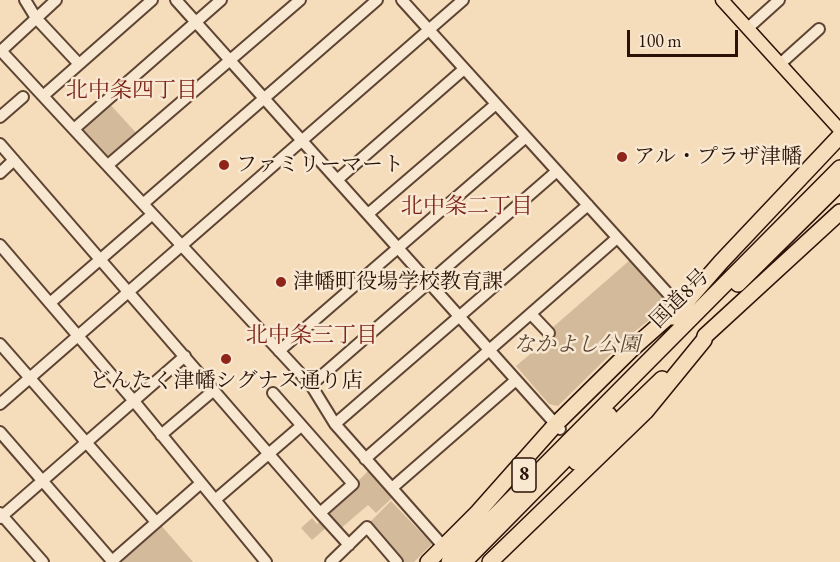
<!DOCTYPE html>
<html>
<head>
<meta charset="utf-8">
<style>
  body { margin:0 }
  #map { position:relative; width:840px; height:562px; overflow:hidden; background:#f5dcba; font-family:"EB Garamond",serif }
  canvas { display:block }
  .scale { position:absolute; left:627px; top:30px; width:111px; height:27px; box-sizing:border-box; border:3px solid #2b1206; border-top:0; padding-left:8px; font-size:18px; line-height:21px; white-space:nowrap; color:#2b1206; -webkit-text-stroke:4px #f8e8d2; paint-order:stroke }
</style>
</head>
<body>
<div id="map">
<canvas width="840" height="562"></canvas>
<div class="scale">100 m</div>
</div>
<script>
const ctx = document.querySelector('canvas').getContext('2d');
ctx.lineJoin = 'round';
function fillPath(path, color) { ctx.fillStyle = color; ctx.fill(path, 'evenodd'); }
const toPath = rows => new Path2D(rows.map(r => 'M' + r).join(''));
function strokePath(path, color, width, dash) { ctx.strokeStyle = color; ctx.lineWidth = width; ctx.lineCap = dash ? 'butt' : 'round'; ctx.setLineDash(dash || []); ctx.stroke(path); }
function drawText(font, color, halo, rows, align = 'center') {
  ctx.font = font + ' "EB Garamond","Noto Serif JP",serif'; ctx.lineWidth = 5; ctx.setLineDash([]); ctx.textBaseline = 'middle'; ctx.strokeStyle = halo; ctx.fillStyle = color; for (const [text, x, y, turn = 0] of rows) {
    ctx.save(); ctx.translate(x, y); ctx.rotate((+turn || 0) * Math.PI / 180); ctx.textAlign = isNaN(turn) ? turn : align; if (halo) ctx.strokeText(text, 0, 0); ctx.fillText(text, 0, 0); ctx.restore();
  }
}
fillPath(toPath([
  [107,101,139,136,108,159,79,127],
  [630,260,670,304,630,335,558,406,549,404,516,366,547,340,544,335],
  [368,471,392,498,376,513,368,505,339,530,328,517,328,512],
  [391,501,432,544,414,562,403,562,368,524],
  [312,518,317,524,321,520,327,527,312,540,301,528],
  [159,523,193,562,123,562,119,557]
]), '#d3ba9b');
strokePath(toPath([
  [0,57,25,84]
]), '#7b624d', 2);
const minor = toPath([
  [25,0,36,18,79,64],
  [56,0,3,49,4,54,311,385,335,424,444,547],
  [176,0,560,429],
  [402,0,681,308],
  [748,28,779,0],
  [780,64,819,29],
  [43,96,152,0],
  [0,117,23,97],
  [74,129,221,0],
  [0,144,320,513,353,484,273,393],
  [108,165,300,0],
  [0,173,14,160],
  [337,180,464,69],
  [144,203,377,0],
  [368,214,496,104],
  [0,245,133,400,266,562],
  [50,303,148,218],
  [531,314,549,333],
  [0,344,156,522],
  [279,351,526,137],
  [311,385,557,171],
  [0,404,463,0],
  [335,424,588,205],
  [0,432,113,562],
  [161,435,214,390],
  [365,459,617,238],
  [392,488,516,380],
  [215,500,301,426],
  [0,513,43,562],
  [320,513,349,545],
  [0,518,185,356],
  [111,562,201,483],
  [331,562,367,527,397,562]
]);
const major = toPath([
  [722,0,840,130]
]);
const highway = toPath([
  [738,284,840,183],
  [576,462,662,379],
  [428,562,478,512,556,424,632,349,668,317,673,317,721,262,840,136],
  [449,562,840,168],
  [464,562,609,415],
  [490,562,646,411,704,340,705,336,840,212]
]);
strokePath(minor, '#5e4433', 14);
strokePath(major, '#2b1206', 15);
strokePath(highway, '#2b1206', 18);
strokePath(minor, '#f8e8d2', 10);
strokePath(major, '#f5dcba', 12);
strokePath(highway, '#f5dcba', 15);
for (const [x, y, r, color] of [
  [622,157,6,"#8f2418"],
  [224,165,6,"#8f2418"],
  [281,282,6,"#8f2418"],
  [226,359,6,"#8f2418"]
]) { const dot = new Path2D(); dot.arc(x, y, r, 0, 2 * Math.PI); ctx.fillStyle = color; ctx.fill(dot); strokePath(dot, '#f8e8d2', 2); }
for (const [x, y, w] of [
  [524,475,24]
]) { const box = new Path2D(); box.roundRect(x - w / 2, y - 17, w, 34, 4.5); ctx.fillStyle = '#f8e8d2'; ctx.fill(box); strokePath(box, '#2b1206', 1.5); }
drawText('bold 20px', '#2b1206', null, [
  ["8",524,475]
]);
drawText('21px', '#2b1206', '#f8e8d2', [
  ["アル・プラザ津幡",634,157],
  ["ファミリーマート",236,165],
  ["津幡町役場学校教育課",293,282],
  ["どんたく津幡シグナス通り店",226,381,"center"]
], 'left');
drawText('21px', '#2b1206', '#f8e8d2', [
  ["国道8号",680,299,-45]
]);
drawText('italic 21px', '#5d4433', '#f8e8d2', [
  ["なかよし公園",577,345]
]);
drawText('22px', '#7a1f14', '#f8e8d2', [
  ["北中条四丁目",132,91],
  ["北中条二丁目",467,207],
  ["北中条三丁目",312,336]
]);
</script>
</body>
</html>
